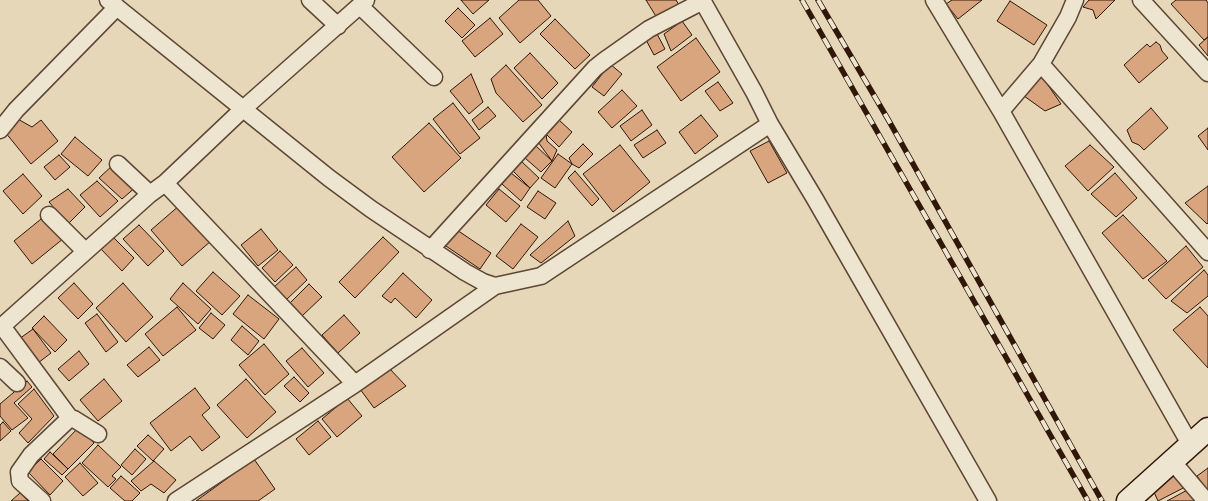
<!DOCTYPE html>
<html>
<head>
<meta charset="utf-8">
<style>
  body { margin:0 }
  canvas { display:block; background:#e5d7b8 }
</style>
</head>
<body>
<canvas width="1208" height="501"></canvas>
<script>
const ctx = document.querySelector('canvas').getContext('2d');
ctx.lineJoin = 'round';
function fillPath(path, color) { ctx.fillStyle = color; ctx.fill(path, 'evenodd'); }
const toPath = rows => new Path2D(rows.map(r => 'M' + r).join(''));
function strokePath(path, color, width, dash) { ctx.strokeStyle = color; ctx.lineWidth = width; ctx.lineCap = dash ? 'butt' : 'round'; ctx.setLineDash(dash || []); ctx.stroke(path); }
const building = toPath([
  [461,0,489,0,473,14,461,0],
  [519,0,538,0,551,16,520,43,499,18,519,0],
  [646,0,676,0,679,5,657,18,646,0],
  [952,0,982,0,958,19,946,4,952,0],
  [1089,0,1115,0,1096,19,1093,10,1083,7,1089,0],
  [1176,0,1206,0,1208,3,1208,37,1204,40,1171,4,1176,0],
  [1010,1,1047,25,1034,45,997,21,1010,1],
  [458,8,475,25,462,38,445,21,458,8],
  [490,18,503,34,475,57,462,41,490,18],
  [555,19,590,55,575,69,540,34,555,19],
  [682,21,692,35,671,51,664,34,682,21],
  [656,32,665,49,654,55,645,38,656,32],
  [1208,37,1208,56,1199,45,1208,37],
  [696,38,720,72,681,101,657,67,696,38],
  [1156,42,1160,45,1162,51,1168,58,1139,83,1124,65,1147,44,1150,47,1156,42],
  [530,53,558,83,542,99,514,68,530,53],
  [610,64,622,74,604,96,592,87,610,64],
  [506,65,542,105,523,122,496,93,491,79,506,65],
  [471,74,483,102,469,114,450,91,471,74],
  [1041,75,1061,104,1045,111,1024,96,1041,75],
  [718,82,733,103,720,111,705,91,718,82],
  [622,90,637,106,612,128,598,112,622,90],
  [453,103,480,138,460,154,433,119,453,103],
  [488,107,496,116,479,130,472,120,488,107],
  [1151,108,1168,128,1144,150,1139,145,1132,142,1127,130,1151,108],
  [642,110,652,125,631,141,620,126,642,110],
  [701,115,718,136,695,154,679,132,701,115],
  [14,117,32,127,41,120,58,141,31,164,5,132,14,117],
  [559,120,572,132,559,147,546,134,559,120],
  [429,123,461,158,424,192,392,157,429,123],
  [1208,128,1208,150,1198,136,1208,128],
  [657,130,666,143,643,158,634,145,657,130],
  [546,134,547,141,557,150,552,161,538,142,546,134],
  [75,137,102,160,88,176,61,154,75,137],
  [769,141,787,173,768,183,750,151,769,141],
  [583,144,593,154,579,168,572,164,569,158,583,144],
  [620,145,650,182,613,212,583,174,620,145],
  [1090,145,1114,167,1088,191,1065,166,1090,145],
  [536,146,552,161,541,172,525,158,536,146],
  [558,154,572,164,555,188,541,178,558,154],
  [59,155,70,167,55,180,44,167,59,155],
  [520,160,539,178,530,188,511,169,520,160],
  [114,164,137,186,122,199,99,178,114,164],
  [575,171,599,199,592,206,568,178,575,171],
  [511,173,530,188,521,201,502,184,511,173],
  [1115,173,1137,198,1116,217,1091,194,1115,173],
  [23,174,42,196,23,214,3,191,23,174],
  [97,181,118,201,100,217,80,195,97,181],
  [1208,186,1208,223,1207,224,1185,203,1208,186],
  [68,189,85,207,68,224,49,202,68,189],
  [499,189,520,206,506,222,486,205,499,189],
  [538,191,556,203,545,219,527,207,538,191],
  [180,205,211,241,182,266,151,230,180,205],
  [46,215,64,238,32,264,14,241,46,215],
  [1123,215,1167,261,1143,279,1102,233,1123,215],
  [568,221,575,236,541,263,530,255,568,221],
  [521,224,538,237,513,269,496,256,521,224],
  [139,225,164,251,148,266,123,239,139,225],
  [454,228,491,253,480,269,443,244,454,228],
  [261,229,278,250,258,266,241,245,261,229],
  [112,236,134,258,122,271,100,248,112,236],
  [383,237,399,252,355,298,339,282,383,237],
  [1186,246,1203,267,1166,299,1148,280,1186,246],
  [280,251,293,265,275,282,262,268,280,251],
  [296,267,307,280,286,300,274,287,296,267],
  [1204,270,1208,275,1208,296,1187,313,1171,301,1204,270],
  [213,272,240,296,222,315,196,291,213,272],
  [403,273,432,300,416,318,395,298,391,303,382,296,403,273],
  [74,283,93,304,78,319,58,298,74,283],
  [123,283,153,317,126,342,96,308,123,283],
  [183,283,211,309,198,324,170,299,183,283],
  [309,284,322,297,302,316,290,303,309,284],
  [248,295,279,319,264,339,233,314,248,295],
  [177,307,196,330,163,356,145,334,177,307],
  [1200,307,1208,316,1208,368,1173,330,1200,307],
  [211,313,225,325,213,339,199,328,211,313],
  [97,314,118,342,106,352,85,323,97,314],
  [344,315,360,333,338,353,322,335,344,315],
  [44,316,67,340,55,352,32,328,44,316],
  [242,326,259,341,248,355,231,340,242,326],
  [33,329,51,353,38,363,19,339,33,329],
  [264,344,289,374,265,395,239,365,264,344],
  [149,347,160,360,138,377,127,365,149,347],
  [302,348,324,373,308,387,286,361,302,348],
  [79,351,89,364,69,381,58,369,79,351],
  [389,368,406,386,374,408,360,389,389,368],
  [294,377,309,393,300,402,284,386,294,377],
  [104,379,122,401,98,421,80,400,104,379],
  [246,379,276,412,247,438,217,405,246,379],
  [27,381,32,387,14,403,28,418,12,430,0,416,0,404,27,381],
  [195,388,210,408,202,415,220,437,202,451,190,436,171,451,150,423,195,388],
  [34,389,54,416,28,443,19,433,32,419,18,404,34,389],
  [347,398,362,416,337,437,322,419,347,398],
  [318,421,331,437,309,455,296,439,318,421],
  [3,422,11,431,0,441,0,425,3,422],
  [79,427,94,443,68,469,53,454,79,427],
  [148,435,164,449,153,461,137,446,148,435],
  [98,445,121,467,112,476,116,479,108,487,82,463,98,445],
  [135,449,146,459,132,475,121,465,135,449],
  [50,452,68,469,62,475,44,459,50,452],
  [41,459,63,481,50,495,28,472,41,459],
  [254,459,275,489,258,501,196,501,254,459],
  [154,461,176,480,164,493,151,484,141,491,131,481,154,461],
  [80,463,98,483,83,496,65,477,80,463],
  [1208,468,1208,492,1197,476,1208,468],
  [1180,471,1191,484,1158,501,1153,490,1180,471],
  [121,476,140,493,132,501,125,501,110,488,121,476],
  [1191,488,1197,501,1167,501,1191,488],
  [20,493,28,501,11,501,20,493]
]);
fillPath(building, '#d9a57e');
strokePath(building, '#301708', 1);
const minor = toPath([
  [108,0,329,178,371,209,465,272,483,282,495,286,541,276,770,124],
  [310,0,338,26],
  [702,0,754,92,770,124,815,199,988,501],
  [934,0,1001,111,1190,444],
  [1141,0,1208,73],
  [360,6,434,77],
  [1041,64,1208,252],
  [1001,111,1041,64,1068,17,1075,0],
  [0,130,16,110,117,7],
  [118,164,150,194],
  [165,183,355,384],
  [49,215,85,251],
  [430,250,595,68,605,60,649,29,703,1],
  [2,326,70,418],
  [0,328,150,194,165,183,243,109,366,0],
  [0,367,17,383],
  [1172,461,1206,501],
  [42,501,20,481,19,472,31,455,70,418,74,419,98,434],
  [176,501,355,384,495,286]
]);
const secondary = toPath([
  [1128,501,1208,429]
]);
strokePath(minor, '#5d4734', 19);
strokePath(secondary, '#301708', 25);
strokePath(minor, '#eee5d1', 16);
strokePath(secondary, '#eee5d1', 22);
const rail = toPath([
  [802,0,1088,501],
  [818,0,889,121,1102,501]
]);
strokePath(rail, '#301708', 5.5);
strokePath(rail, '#eee5d1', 4, [11]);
</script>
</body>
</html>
